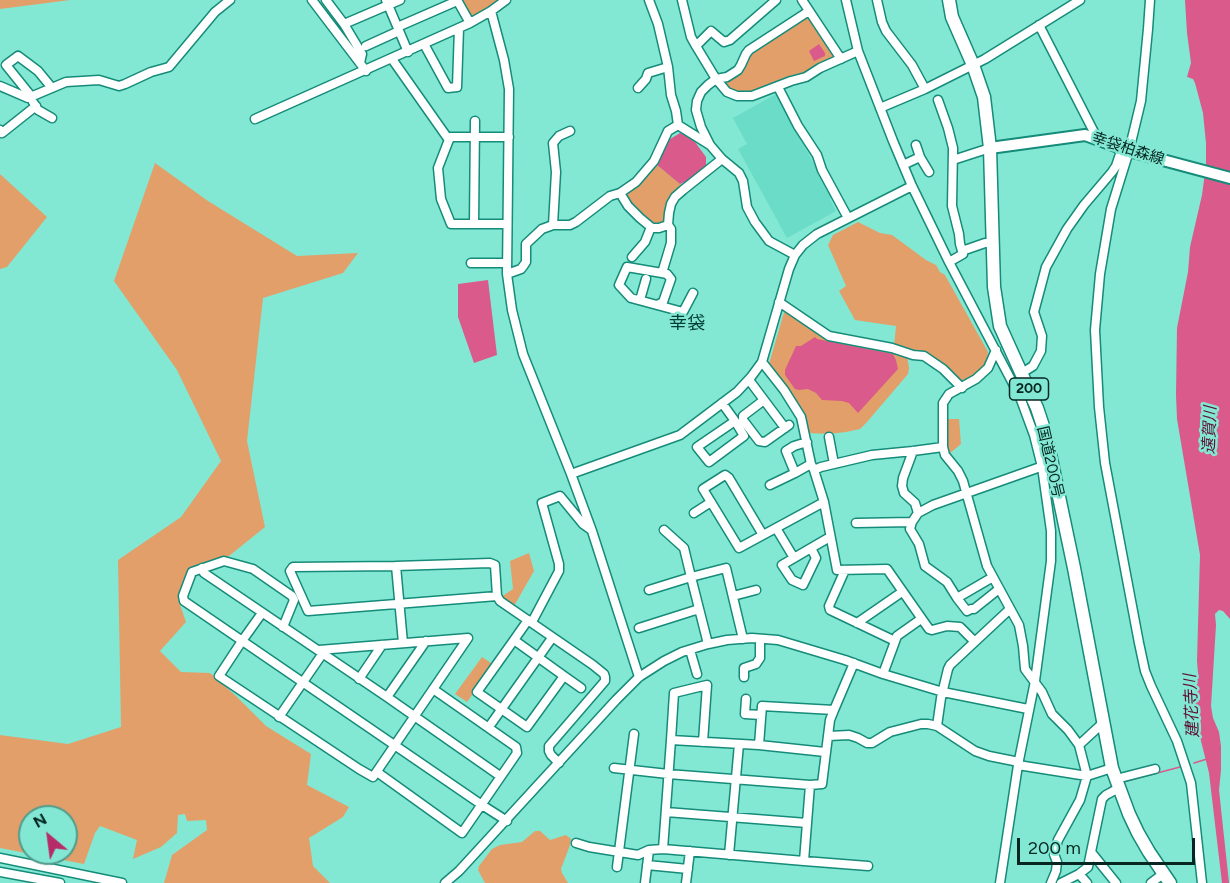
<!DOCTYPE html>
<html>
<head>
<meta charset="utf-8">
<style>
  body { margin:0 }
  #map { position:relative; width:1230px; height:883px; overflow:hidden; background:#83e8d3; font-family:Figtree,sans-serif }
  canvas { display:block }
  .north { position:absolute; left:18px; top:805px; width:60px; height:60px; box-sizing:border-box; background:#83e8d3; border:2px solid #519a8c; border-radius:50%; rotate:331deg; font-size:16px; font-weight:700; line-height:24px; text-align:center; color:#052621 }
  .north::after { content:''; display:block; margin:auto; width:21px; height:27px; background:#b62c68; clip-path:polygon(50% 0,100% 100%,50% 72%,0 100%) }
  .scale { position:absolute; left:1017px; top:838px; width:178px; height:27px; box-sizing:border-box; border:3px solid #052621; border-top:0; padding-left:8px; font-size:18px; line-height:21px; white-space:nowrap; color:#052621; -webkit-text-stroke:4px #83e8d3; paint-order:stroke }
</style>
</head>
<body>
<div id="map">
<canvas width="1230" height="883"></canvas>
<div class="north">N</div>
<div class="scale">200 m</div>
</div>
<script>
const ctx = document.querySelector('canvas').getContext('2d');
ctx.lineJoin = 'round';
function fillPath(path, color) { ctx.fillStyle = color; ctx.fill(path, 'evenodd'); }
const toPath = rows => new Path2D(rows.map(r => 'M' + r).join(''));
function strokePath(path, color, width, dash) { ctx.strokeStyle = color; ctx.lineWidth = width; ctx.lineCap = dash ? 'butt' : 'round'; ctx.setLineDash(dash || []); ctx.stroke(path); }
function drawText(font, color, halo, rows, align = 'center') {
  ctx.font = font + ' Figtree,"Noto Sans JP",sans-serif'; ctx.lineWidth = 5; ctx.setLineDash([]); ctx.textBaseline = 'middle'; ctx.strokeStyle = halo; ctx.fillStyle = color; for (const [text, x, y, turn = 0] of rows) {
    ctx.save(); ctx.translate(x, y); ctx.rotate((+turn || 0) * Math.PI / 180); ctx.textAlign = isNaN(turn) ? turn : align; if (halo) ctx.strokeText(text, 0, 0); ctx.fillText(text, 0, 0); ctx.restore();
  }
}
fillPath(toPath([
  [776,94,832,197,830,199,836,211,787,238,738,149,747,144,733,118]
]), '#6adcc7');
fillPath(toPath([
  [0,0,70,0,0,9],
  [460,0,502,0,471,18],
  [804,16,808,17,834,56,834,58,803,74,754,93,732,92,719,80,729,78,747,55],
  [155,163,208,201,297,256,358,253,343,273,263,298,247,441,265,527,229,556,191,571,178,599,186,622,160,651,181,672,210,673,236,696,266,726,311,754,307,785,349,807,343,817,309,838,313,866,330,883,164,883,172,855,207,830,206,820,187,821,185,814,178,815,177,833,161,847,133,859,137,840,100,826,95,833,84,864,0,848,0,735,68,744,121,727,118,560,181,517,221,461,177,370,114,281],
  [30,817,66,817,66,853,30,853],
  [657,165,683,186,665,223,654,225,631,205,625,194,639,185],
  [0,174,47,217,7,267,0,269],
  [858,222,880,233,892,235,926,260,936,265,940,272,945,275,988,352,986,367,963,384,921,352,894,346,896,326,855,320,839,291,846,286,828,245,833,235],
  [785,309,827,338,897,353,907,356,909,368,908,374,867,422,860,429,846,432,829,434,808,433,804,416,801,409,769,364],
  [946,419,959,419,961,444,949,454,946,446],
  [529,553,534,571,514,606,501,597,513,589,510,561],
  [482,657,494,665,467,702,455,694],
  [535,831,540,831,550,840,566,835,571,839,570,845,561,869,562,873,568,883,485,883,478,870,479,866,492,849,500,845,522,842]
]), '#e29f69');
fillPath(toPath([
  [1185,0,1230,0,1230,619,1223,611,1219,610,1215,614,1216,625,1211,706,1213,718,1219,732,1221,746,1221,770,1219,790,1229,883,1222,883,1209,773,1195,717,1194,707,1198,673,1197,661,1200,555,1177,419,1176,395,1177,328,1188,272,1190,247,1202,195,1206,165,1206,143,1203,113,1195,83,1193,79,1187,77,1191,63,1187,33],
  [819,44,825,53,825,56,814,61,809,51],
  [680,133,685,135,695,142,706,157,706,168,688,181,680,184,657,165,667,141],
  [488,280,497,355,474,363,458,317,458,284],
  [815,337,817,339,893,354,896,360,898,369,858,413,849,403,842,401,822,400,816,393,808,389,799,390,795,389,785,375,785,370,796,346,801,346]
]), '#da5a8b');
strokePath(toPath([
  [1194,763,1207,759],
  [1123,782,1180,767],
  [1105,791,1113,785],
  [1094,818,1098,799]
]), '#da5a8b', 1.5);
const minor = toPath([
  [312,0,366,71],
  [326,0,344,24,362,54,360,63],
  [386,0,408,52],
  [457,0,470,23],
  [649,0,658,24,668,67,671,95,676,111,678,125,710,145],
  [682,0,691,37,696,46,716,79,727,92,737,96,752,96,791,81,806,77,820,68,858,51],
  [802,0,841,59],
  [846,0,858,51,893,141,912,186,949,262,1020,397,1034,435,1042,467,1051,531,1051,561,1035,681,1018,765,1000,883],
  [877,0,882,22,886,31,912,65,925,89],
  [1150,0,1148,29,1141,101,1129,151,1111,209,1100,274,1095,330,1099,407,1105,463,1139,643,1145,671,1151,686,1177,741,1191,783,1202,883],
  [491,11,504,60,509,89,507,274,512,310,523,354,571,474,592,531,639,677],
  [344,24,400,0],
  [402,25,457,1],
  [1039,25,1097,138],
  [424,44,448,88,457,87,459,28],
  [366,46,399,31],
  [696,46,711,31,724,42,730,40,776,0],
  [392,59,449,140],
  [0,86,28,98,66,82,99,80,119,86,125,84,151,72,169,67,215,12,230,0],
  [778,87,798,126,817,155,822,170,848,218],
  [638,88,646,79,648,73,668,67],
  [31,96,6,65,18,56,38,71,52,88],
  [938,100,948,128,953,148,952,206,959,234,960,244,963,254,949,262],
  [33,102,38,110,52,118],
  [880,108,925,89,985,59,1080,0],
  [255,119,470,23,491,11,506,0],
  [0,130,2,133,36,106],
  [916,145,920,157],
  [953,160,990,148],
  [903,165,920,157,929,172],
  [620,193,628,206,640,218,652,228,659,228,668,225],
  [474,224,475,121],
  [507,224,451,224,441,199,438,168,450,137,509,137],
  [553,225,556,172,553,143,559,136,570,131],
  [962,251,985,243,993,243],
  [795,255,769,241,755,222,747,207,743,181,739,173,722,159,710,145,701,127,696,110,697,101,701,92,708,85,716,79,727,77,738,70,741,65,746,54,749,50,809,11],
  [632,257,645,242,651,227],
  [471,263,507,263],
  [662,273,627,267,619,285,631,298,657,305,663,302,671,279,667,274,662,273,671,243,671,229,668,225,669,213,671,204,675,197,683,190,722,159],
  [507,274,521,269,524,265,526,262,526,244,542,229,553,225,570,225,576,222,610,196,620,193,636,182,654,161,668,131,678,125],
  [640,300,646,279],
  [779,302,829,336,892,348,913,355,924,356,943,369,962,388],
  [657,305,683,312,693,293],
  [996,350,988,368,976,379,949,394,943,403,943,447,945,455,958,471,963,481,987,566,1019,625,1023,646,1025,669,1042,692,1052,714,1068,730,1079,745,1087,776,1080,800,1058,840,1054,854,1057,862,1056,871,1051,883],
  [762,362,784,390,801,417,811,464,814,470,824,502,837,570,887,569,929,629,932,630,947,626,960,627,974,641],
  [1022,373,1033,366,1041,351,1042,336,1034,312,1046,267,1067,229,1084,205,1112,172,1116,166,1122,148],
  [749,380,785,428],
  [764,400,743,416,743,420,759,441,765,442,789,425],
  [722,403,735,421,744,436,709,462,697,447,735,421],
  [829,437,834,464],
  [807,442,794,446,786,451,795,473,811,464],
  [913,451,903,478,902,486,904,493,915,503,918,513],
  [814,470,821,467,872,455,913,451,943,447],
  [571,474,680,435,737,392,751,377,762,362,789,269,795,255,803,245,817,234,912,186],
  [770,485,795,473],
  [694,513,711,502],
  [856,523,912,522],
  [776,528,794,558,782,565,792,580,803,585,816,558,811,548,794,558],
  [763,535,729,478,725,475,703,489,739,548,763,535,824,502],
  [811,548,830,537],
  [396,566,403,643],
  [202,568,204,573,387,697,500,776],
  [845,570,829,606,830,610,895,641],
  [993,577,957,598,947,582,925,566,919,544,910,529,912,522,918,513,933,505,1046,465],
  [649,590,691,577,684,548,664,530],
  [497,596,308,611,290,571,293,567,396,566,490,563,495,565,497,596,500,601,593,665,604,674,605,677,605,681,549,746,549,751,551,755,559,763],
  [733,596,756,590],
  [957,598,967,611,971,609,974,609,999,589],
  [262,613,242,641,219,676,359,769,373,777,468,638,319,650],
  [532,622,559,571,559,564,542,503,560,496,583,524,590,529],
  [857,623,902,592],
  [283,627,294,600,292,596,253,569,224,561,192,572,183,596,184,601,482,805,507,821],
  [639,628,699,609],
  [514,640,564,676,527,727,477,692,514,640,528,620],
  [708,644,691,577,726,568,743,639],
  [690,650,697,674],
  [883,674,897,636,921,619],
  [564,676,581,688],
  [744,677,744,668,756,664,760,658,760,639],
  [359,679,382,645],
  [387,697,426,641],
  [746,699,745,714,761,715],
  [834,710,854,663],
  [279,717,323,653],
  [491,724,552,638],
  [937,726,941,698,948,669,950,665,1010,609],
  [829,736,849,735,858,738,867,743,872,743,890,732,921,724,928,724,937,726,975,751,989,756,1019,762],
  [671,740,674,693,707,685,703,742],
  [1079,745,1104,722],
  [1018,765,1087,776,1112,768],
  [614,768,668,774,810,785,822,784,830,720,834,710,762,706,759,745],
  [377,772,462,833,517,753,516,747,433,689],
  [1116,779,1155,769],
  [810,785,804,861,663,849,671,740,759,745,825,752],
  [666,812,807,823],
  [576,843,589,847,638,855,649,850,663,849],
  [729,855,739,744],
  [0,858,122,883],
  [804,861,868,866],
  [647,865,688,869],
  [617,867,634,734],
  [0,872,60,883],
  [1079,874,1088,867,1091,852],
  [445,883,459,871,616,700,639,677,664,661,682,652,708,644,727,640,752,638,778,640,845,660,883,674,943,692,1028,709],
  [645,883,649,850],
  [686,883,690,851],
  [1061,883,1079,874,1087,883],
  [1116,883,1091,852,1102,799,1106,795,1119,788],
  [1151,883,1163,874]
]);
const major = toPath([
  [990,148,1085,135,1129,151,1230,178]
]);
const highway = toPath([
  [949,0,952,17,973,65,984,97,990,148,994,287,1000,326,1037,408,1046,435,1074,568,1112,768,1116,779,1129,814,1138,833,1149,852,1170,883]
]);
strokePath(minor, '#158b79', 11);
strokePath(major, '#158b79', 14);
strokePath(highway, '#158b79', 15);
strokePath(minor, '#fff', 8);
strokePath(major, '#fff', 10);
strokePath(highway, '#fff', 12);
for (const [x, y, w] of [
  [1029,389,39]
]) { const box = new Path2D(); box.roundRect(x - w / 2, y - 11, w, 22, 4.5); ctx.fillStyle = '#83e8d3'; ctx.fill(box); strokePath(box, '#052621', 1.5); }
drawText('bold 14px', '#052621', null, [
  ["200",1029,389]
]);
drawText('15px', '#052621', '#83e8d3', [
  ["幸袋柏森線",1128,149,18],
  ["国道200号",1050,462,77]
]);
drawText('italic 16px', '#600e33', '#83e8d3', [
  ["遠賀川",1210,430,-88],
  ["建花寺川",1192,706,-93]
]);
drawText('18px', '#024037', '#83e8d3', [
  ["幸袋",687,324]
]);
</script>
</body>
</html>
